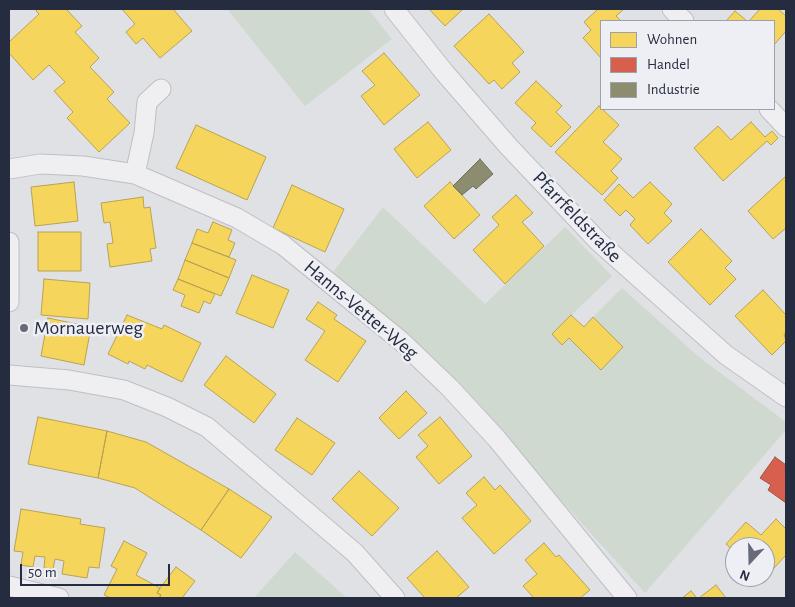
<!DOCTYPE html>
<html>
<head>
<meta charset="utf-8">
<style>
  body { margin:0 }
  #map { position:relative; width:795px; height:607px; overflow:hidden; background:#e0e1e5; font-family:"Alegreya Sans",sans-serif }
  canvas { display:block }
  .frame { position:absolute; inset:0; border:10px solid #262c3f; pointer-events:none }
  .legend { position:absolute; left:600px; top:20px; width:175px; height:90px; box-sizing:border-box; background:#edeff5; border:1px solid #9da1ac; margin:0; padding:6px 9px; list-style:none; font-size:15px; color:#262c3f }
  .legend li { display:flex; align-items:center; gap:10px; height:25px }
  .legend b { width:25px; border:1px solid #9da1ac }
  .north { position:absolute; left:725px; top:537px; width:50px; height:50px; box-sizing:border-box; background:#edeff5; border:1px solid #9da1ac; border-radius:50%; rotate:201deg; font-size:14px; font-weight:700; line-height:20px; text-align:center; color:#262c3f }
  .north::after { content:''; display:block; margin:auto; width:18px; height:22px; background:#676b79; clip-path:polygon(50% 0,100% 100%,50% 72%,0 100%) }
  .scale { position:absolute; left:20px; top:564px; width:150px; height:22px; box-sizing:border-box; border:2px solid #262c3f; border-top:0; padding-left:6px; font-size:15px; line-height:18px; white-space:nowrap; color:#262c3f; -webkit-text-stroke:4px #edeff5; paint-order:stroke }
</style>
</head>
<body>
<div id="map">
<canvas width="795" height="607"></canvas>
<div class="frame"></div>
<ul class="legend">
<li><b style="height:14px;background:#f6d55c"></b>Wohnen</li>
<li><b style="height:14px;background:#d6604d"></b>Handel</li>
<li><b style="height:14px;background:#8c8c6e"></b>Industrie</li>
</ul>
<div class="north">N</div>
<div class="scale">50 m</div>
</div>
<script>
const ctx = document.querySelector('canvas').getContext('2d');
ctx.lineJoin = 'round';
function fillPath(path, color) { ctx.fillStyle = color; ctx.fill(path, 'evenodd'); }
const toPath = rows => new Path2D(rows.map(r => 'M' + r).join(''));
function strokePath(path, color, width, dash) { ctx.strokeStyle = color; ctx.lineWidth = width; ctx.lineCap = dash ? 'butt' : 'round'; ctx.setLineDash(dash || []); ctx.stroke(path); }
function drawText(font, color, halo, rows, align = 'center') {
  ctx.font = font + ' "Alegreya Sans",sans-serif'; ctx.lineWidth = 5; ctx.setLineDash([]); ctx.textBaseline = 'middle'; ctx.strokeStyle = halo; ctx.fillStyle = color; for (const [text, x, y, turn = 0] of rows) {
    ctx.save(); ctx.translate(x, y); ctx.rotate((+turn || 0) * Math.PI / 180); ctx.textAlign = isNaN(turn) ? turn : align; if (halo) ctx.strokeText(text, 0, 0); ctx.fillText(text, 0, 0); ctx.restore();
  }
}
fillPath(toPath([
  [227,9,368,9,392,39,305,106],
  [383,207,485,304,565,227,612,276,552,334,562,344,569,338,601,369,623,347,593,317,622,288,699,357,786,422,786,430,645,593,481,412,333,272],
  [295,552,347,598,254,598]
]), '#cfd9d0');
const homes = toPath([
  [38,9,66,9,82,26,75,32,99,58,90,67,114,92,107,99,130,123,99,152,67,118,73,112,54,91,65,82,49,65,33,80,9,53,9,42,39,14,36,11,38,9],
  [122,9,173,9,192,31,160,58,143,38,136,44,126,32,135,24,122,9],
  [429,9,463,9,445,26,429,9],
  [598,9,624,9,616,16,621,21,601,21,601,58,583,38,591,30,584,22,598,9],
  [760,9,778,9,786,16,786,31,774,45,774,21,749,21,760,9],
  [735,11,747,21,726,21,735,11],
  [489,14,524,52,512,63,520,72,502,89,494,80,489,84,454,46,489,14],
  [384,53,420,95,384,125,361,96,375,85,362,71,384,53],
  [536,81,562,106,556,112,571,127,551,147,531,128,536,123,515,103,536,81],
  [599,106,619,125,603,142,622,159,611,171,618,178,602,195,555,152,599,106],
  [428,122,451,150,417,178,394,149,428,122],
  [751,122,765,137,772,131,778,138,771,145,767,141,723,181,694,148,718,126,731,140,751,122],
  [196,125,266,157,247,200,176,168,196,125],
  [786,176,786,228,773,239,748,211,786,176],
  [74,182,78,221,35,226,31,187,74,182],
  [450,182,480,215,454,239,424,206,450,182],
  [650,182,672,204,664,213,672,221,648,244,630,225,635,219,626,210,620,216,604,200,619,184,633,198,650,182],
  [292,185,344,209,325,252,273,228,292,185],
  [516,195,533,213,522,222,544,246,505,284,473,250,499,225,492,217,516,195],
  [143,197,144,208,150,207,156,248,150,249,152,261,110,267,107,244,113,243,110,222,104,223,101,203,143,197],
  [213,222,232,230,228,240,235,243,229,257,192,243,197,229,208,233,213,222],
  [701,229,732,261,725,268,736,279,710,305,668,262,701,229],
  [38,232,81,232,81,271,38,271,38,232],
  [192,243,236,260,229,278,185,260,192,243],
  [185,260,229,278,221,296,178,279,185,260],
  [252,275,289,290,273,328,236,313,252,275],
  [44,279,90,283,88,319,41,315,44,279],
  [178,279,215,294,210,304,204,301,199,313,181,306,185,295,173,290,178,279],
  [763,290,786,315,786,332,784,334,786,341,772,355,735,316,763,290],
  [318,302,337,315,334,319,366,341,338,382,305,360,325,331,306,319,318,302],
  [127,315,162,329,164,325,201,343,182,382,147,365,145,369,129,361,128,364,108,354,127,315],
  [571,315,584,327,593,317,623,347,601,370,569,338,562,345,552,334,571,315],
  [48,318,91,327,84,365,41,356,48,318],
  [226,356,276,394,254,423,204,385,226,356],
  [406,391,427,413,399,439,379,418,406,391],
  [38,417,107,431,98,478,28,464,38,417],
  [440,417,472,456,439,484,416,457,428,446,418,435,440,417],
  [297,418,335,443,312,475,275,450,297,418],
  [107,431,146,442,229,489,201,530,135,488,98,478,107,431],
  [359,471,399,508,372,536,332,499,359,471],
  [484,477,495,490,500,485,531,521,494,554,462,518,477,505,466,493,484,477],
  [229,489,272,517,241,558,201,530,229,489],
  [21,509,81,519,80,524,105,528,99,568,89,567,87,578,62,574,64,561,55,559,53,569,44,568,45,557,35,556,33,567,21,565,23,552,14,551,21,509],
  [776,519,786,529,786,555,764,579,765,547,735,547,735,552,726,544,746,522,761,535,776,519],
  [124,541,147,553,136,575,160,588,157,593,161,595,159,598,111,598,104,595,117,569,111,566,124,541],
  [544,543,556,557,559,555,590,590,580,598,534,598,523,586,537,574,525,560,544,543],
  [437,551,469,587,456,598,425,598,407,578,437,551],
  [176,567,195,581,182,598,159,598,161,595,157,593,160,588,176,567],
  [716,585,726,598,699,598,716,585],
  [691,591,697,598,682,598,691,591]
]);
fillPath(homes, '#f6d55c');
strokePath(homes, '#b8a253', 1);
const shops = toPath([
  [775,457,786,465,786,503,768,490,771,485,760,478,775,457]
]);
fillPath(shops, '#d6604d');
strokePath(shops, '#a15049', 1);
const industry = toPath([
  [480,159,493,174,476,189,473,186,462,195,453,186,480,159]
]);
fillPath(industry, '#8c8c6e');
strokePath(industry, '#6d6f60', 1);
const minor = toPath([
  [394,9,444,72,509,147,599,242,726,355,786,397],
  [672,9,684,21],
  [769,109,786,127],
  [9,169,40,164,83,166,135,174,237,218,283,245,401,341,450,388,497,439,627,598],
  [135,174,144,133,147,102,161,89],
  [9,242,9,302],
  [9,375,69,380,124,390,167,407,207,427,355,553,395,598],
  [9,586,59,598]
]);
strokePath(minor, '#bebfc3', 21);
strokePath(minor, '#efeff2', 19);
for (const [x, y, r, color] of [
  [24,328,5,"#676b79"]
]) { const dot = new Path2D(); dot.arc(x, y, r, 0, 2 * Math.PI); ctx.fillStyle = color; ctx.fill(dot); strokePath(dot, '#edeff5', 2); }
drawText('20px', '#262c3f', '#edeff5', [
  ["Pfarrfeldstraße",577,217,46],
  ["Hanns-Vetter-Weg",361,310,40]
]);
drawText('20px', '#262c3f', '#edeff5', [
  ["Mornauerweg",34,328]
], 'left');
</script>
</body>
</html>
